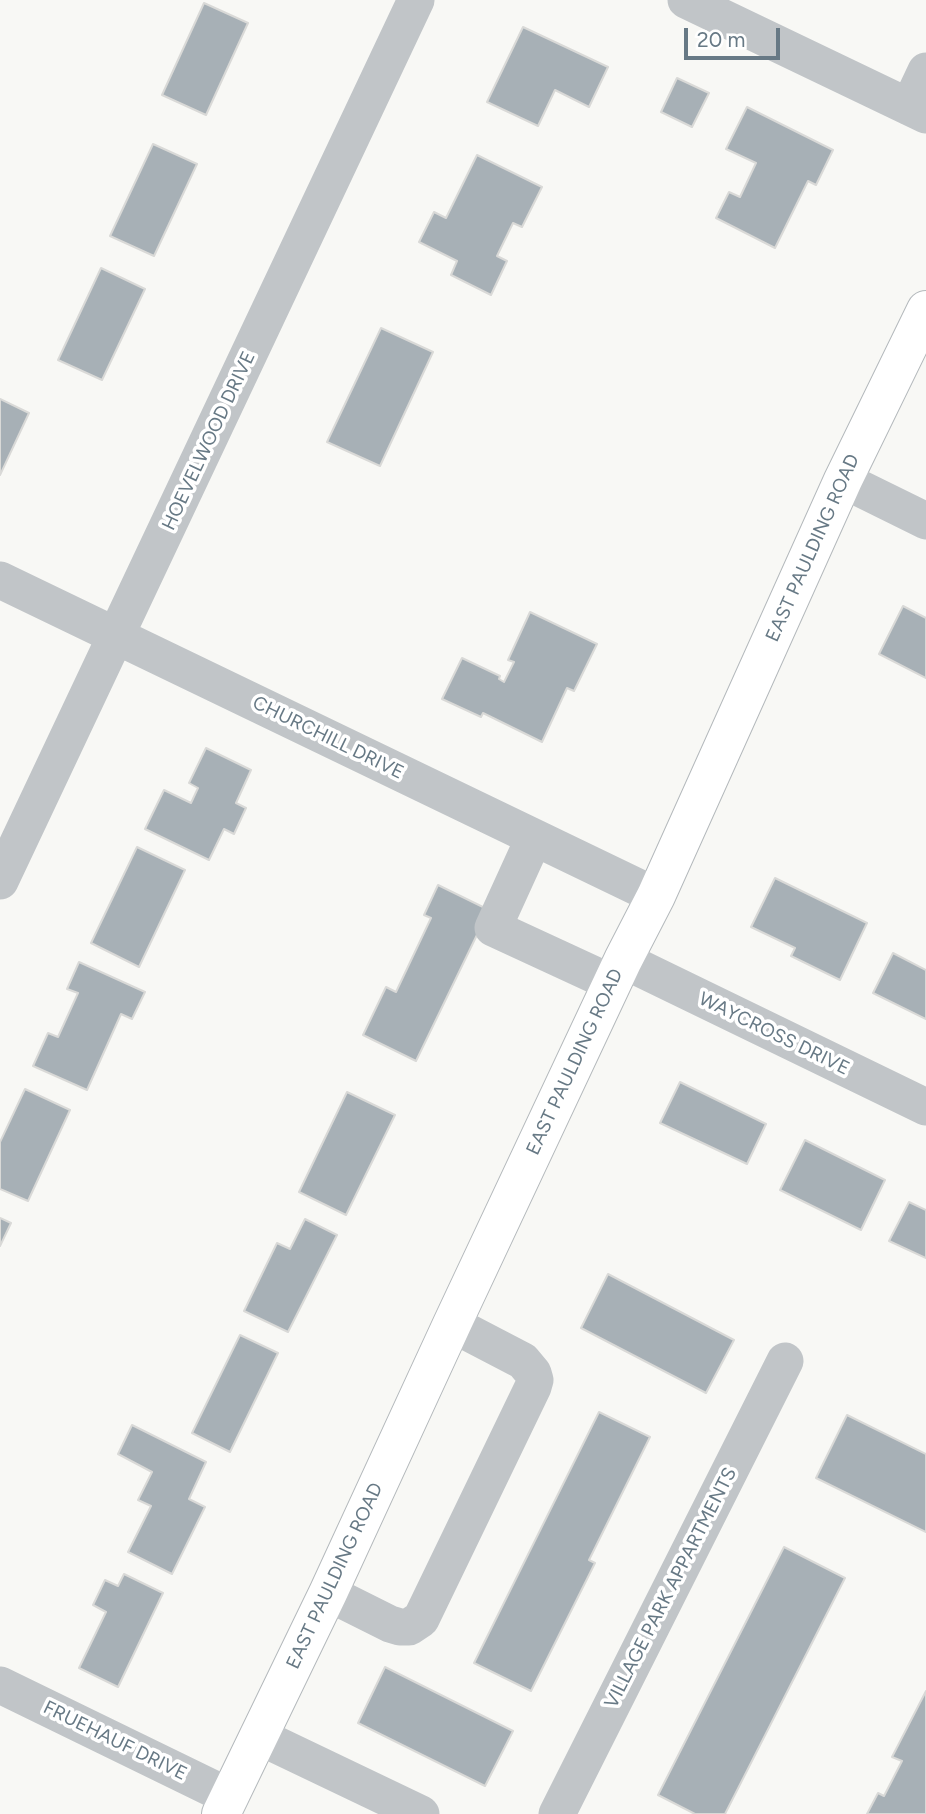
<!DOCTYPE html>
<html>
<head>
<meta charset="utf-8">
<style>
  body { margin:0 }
  #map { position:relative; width:926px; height:1814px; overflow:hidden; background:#f8f8f5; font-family:Figtree,sans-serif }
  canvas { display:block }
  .scale { position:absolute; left:684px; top:28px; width:96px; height:32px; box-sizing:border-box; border:4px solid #677985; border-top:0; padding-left:9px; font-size:21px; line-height:24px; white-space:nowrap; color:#677985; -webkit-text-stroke:5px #fff; paint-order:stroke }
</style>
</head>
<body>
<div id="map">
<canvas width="926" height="1814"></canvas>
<div class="scale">20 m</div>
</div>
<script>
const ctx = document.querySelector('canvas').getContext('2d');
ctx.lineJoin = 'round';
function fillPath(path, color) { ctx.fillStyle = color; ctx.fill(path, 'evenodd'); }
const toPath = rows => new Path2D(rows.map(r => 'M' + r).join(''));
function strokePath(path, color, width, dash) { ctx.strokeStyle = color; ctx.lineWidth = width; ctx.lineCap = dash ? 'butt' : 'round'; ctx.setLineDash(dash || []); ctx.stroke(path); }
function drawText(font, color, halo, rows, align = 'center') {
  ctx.font = font + ' Figtree,sans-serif'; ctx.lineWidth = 7; ctx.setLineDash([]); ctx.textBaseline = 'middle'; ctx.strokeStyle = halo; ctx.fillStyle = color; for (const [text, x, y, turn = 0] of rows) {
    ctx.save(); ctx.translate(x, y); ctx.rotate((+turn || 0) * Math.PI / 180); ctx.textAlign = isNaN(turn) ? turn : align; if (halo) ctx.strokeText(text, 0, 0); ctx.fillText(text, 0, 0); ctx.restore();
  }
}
const building = toPath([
  [204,3,248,23,206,115,162,95,204,3],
  [523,27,608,67,589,107,555,90,538,126,487,102,523,27],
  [677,78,709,93,692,127,661,112,677,78],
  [747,107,833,150,816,185,808,181,775,248,716,218,729,192,740,197,756,163,726,149,747,107],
  [153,144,197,164,154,256,110,236,153,144],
  [477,155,542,187,522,227,513,223,497,256,507,261,491,295,451,275,457,261,419,242,434,212,446,218,477,155],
  [101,268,145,289,102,380,58,360,101,268],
  [381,328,433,352,380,466,327,442,381,328],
  [0,399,29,413,0,475,0,399],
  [903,606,926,618,926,678,879,654,903,606],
  [530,612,597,644,574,691,567,688,542,742,483,713,481,717,442,699,462,658,500,676,499,679,504,682,514,662,508,660,530,612],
  [206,748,251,770,236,803,246,808,234,834,224,829,209,860,145,829,164,790,191,803,198,788,189,783,206,748],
  [137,847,185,870,139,967,91,943,137,847],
  [775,878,867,923,840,980,791,956,795,948,751,927,775,878],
  [438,885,489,910,416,1061,363,1035,386,987,396,992,431,918,424,915,438,885],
  [893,953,926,970,926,1019,873,993,893,953],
  [79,962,145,992,132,1019,121,1014,87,1090,33,1066,48,1033,58,1037,78,993,67,989,79,962],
  [680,1082,766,1124,747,1164,660,1123,680,1082],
  [25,1089,70,1110,28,1201,0,1189,0,1142,25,1089],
  [347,1092,395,1115,346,1215,299,1192,347,1092],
  [805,1140,885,1180,861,1230,780,1190,805,1140],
  [909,1202,926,1210,926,1258,889,1241,909,1202],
  [0,1218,11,1223,0,1246,0,1218],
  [305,1219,337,1235,288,1332,244,1311,277,1243,290,1249,305,1219],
  [608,1274,734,1340,706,1393,581,1328,608,1274],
  [240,1335,278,1353,230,1452,192,1433,240,1335],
  [599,1412,650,1437,589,1560,595,1563,531,1691,474,1663,599,1412],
  [847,1415,926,1454,926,1532,816,1478,847,1415],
  [132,1425,206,1462,189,1499,205,1507,172,1574,128,1552,151,1506,138,1500,152,1472,118,1454,132,1425],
  [784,1547,845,1578,725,1814,695,1814,658,1795,784,1547],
  [124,1574,163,1593,118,1687,79,1668,106,1612,93,1605,105,1580,118,1586,124,1574],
  [385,1667,513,1731,485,1786,358,1723,385,1667],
  [926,1691,926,1814,867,1814,878,1793,884,1796,902,1761,892,1757,926,1691]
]);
fillPath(building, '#a7b0b6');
strokePath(building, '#d9d9d7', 2);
const major = toPath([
  [221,1814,328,1593,452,1324,623,960,656,896,843,480,926,310]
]);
strokePath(major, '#b4b9bc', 40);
strokePath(toPath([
  [686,0,926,115],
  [909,107,926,71],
  [843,480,926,521],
  [0,580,656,896],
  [534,838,493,928,612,983],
  [0,881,416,0],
  [623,960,926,1107],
  [328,1593,390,1624,400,1627,409,1627,421,1619,533,1387,535,1380,533,1373,523,1361,452,1324],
  [0,1685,230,1797],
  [258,1736,421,1814],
  [557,1814,785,1361]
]), '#c1c5c8', 37);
strokePath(major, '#fff', 38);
drawText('19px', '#677985', '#fff', [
  ["HOEVELWOOD DRIVE",209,441,-65],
  ["EAST PAULDING ROAD",813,548,-66],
  ["CHURCHILL DRIVE",328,738,26],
  ["WAYCROSS DRIVE",774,1034,26],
  ["EAST PAULDING ROAD",575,1062,-65],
  ["EAST PAULDING ROAD",335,1576,-65],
  ["VILLAGE PARK APPARTMENTS",671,1588,-63],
  ["FRUEHAUF DRIVE",115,1741,26]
]);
</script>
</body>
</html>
